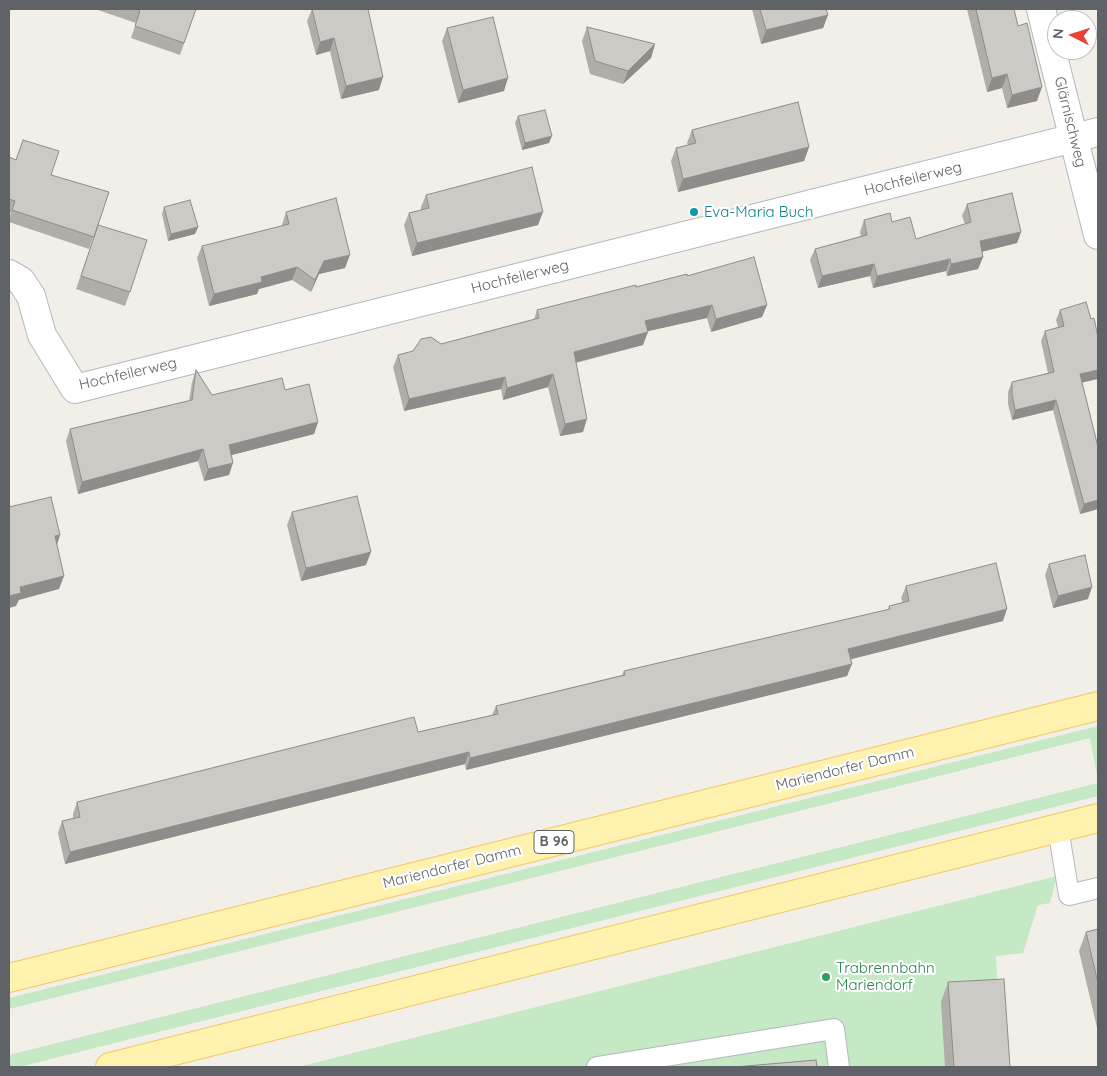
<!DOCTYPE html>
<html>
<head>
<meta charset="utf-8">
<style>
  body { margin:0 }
  #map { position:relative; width:1107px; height:1076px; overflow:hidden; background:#f1efe8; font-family:Quicksand,sans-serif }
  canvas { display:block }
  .frame { position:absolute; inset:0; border:10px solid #5f6368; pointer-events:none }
  .north { position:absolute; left:1047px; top:10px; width:50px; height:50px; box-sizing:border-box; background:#fff; border:1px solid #bfc1c3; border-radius:50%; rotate:275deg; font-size:14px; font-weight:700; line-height:20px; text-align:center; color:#5f6368 }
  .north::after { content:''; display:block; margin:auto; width:18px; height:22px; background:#ea4335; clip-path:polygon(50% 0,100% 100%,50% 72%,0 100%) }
</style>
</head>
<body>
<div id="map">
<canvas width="1107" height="1076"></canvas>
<div class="frame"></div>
<div class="north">N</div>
</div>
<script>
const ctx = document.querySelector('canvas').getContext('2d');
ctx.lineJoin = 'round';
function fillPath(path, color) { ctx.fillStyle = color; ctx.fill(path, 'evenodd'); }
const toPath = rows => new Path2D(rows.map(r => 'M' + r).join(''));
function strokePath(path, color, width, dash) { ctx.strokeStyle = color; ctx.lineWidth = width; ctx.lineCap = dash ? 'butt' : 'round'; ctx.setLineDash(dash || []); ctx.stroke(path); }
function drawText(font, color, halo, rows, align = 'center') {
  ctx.font = font + ' Quicksand,sans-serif'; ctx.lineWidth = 4.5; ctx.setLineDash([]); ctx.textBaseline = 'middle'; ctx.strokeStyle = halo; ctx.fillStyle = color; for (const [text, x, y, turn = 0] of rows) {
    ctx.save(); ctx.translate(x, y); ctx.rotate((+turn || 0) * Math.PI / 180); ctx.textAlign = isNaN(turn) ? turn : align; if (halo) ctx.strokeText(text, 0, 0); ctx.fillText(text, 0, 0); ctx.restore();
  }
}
fillPath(toPath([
  [1098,726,1098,781,1090,738,9,1009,9,998],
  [1098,783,1098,796,19,1067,9,1067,9,1055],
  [1057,876,1050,903,1038,905,1023,953,996,956,1001,1067,298,1067]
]), '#c5e8c5');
const lane = toPath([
  [1058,828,1069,895,1098,888],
  [597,1067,834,1029,839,1067]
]);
const street = toPath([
  [1041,9,1098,235],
  [9,274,21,281,31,296,42,335,75,389,1098,132]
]);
const primary = toPath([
  [9,978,1098,706],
  [110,1067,1098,818]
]);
strokePath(lane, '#b5b8bc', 22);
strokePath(street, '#b5b8bc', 30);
strokePath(primary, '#f2c960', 30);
strokePath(lane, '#fff', 20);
strokePath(street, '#fff', 28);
strokePath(primary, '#fff2af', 28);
fillPath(toPath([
  [95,9,196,9,180,55,131,38,136,23],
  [312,9,379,90,341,99,330,51,316,55,307,21],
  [752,9,826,9,828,15,823,28,761,44],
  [967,9,1014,9,1037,101,1007,108,1002,88,987,92],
  [587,27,655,44,651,58,623,84,590,74,582,41],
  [447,28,504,91,458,103,442,41],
  [518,116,549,143,522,150,515,123],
  [692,130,809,147,804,161,678,192,671,161,676,148,688,145,687,143],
  [23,140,51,175,109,192,89,249,9,222,9,218,11,213,9,212,9,157,16,160],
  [426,195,538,225,412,256,404,225,409,213,421,210,421,207],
  [967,204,1021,232,1017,243,982,252,983,257,978,269,947,276,946,271,873,288,870,276,818,288,810,260,815,249,861,236,860,232,864,220,892,222,916,239,965,224,962,216],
  [164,207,198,227,195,234,168,241,162,214],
  [286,212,345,268,319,274,311,292,292,280,259,289,257,294,209,306,197,258,202,246,282,226,282,225],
  [98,225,130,292,125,306,76,289],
  [687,276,767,305,762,317,711,332,707,318,647,331,643,345,576,363,583,432,560,436,548,387,503,400,501,389,404,411,393,367,398,355,534,320,537,310],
  [1060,310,1082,383,1098,447,1098,509,1080,514,1053,410,1012,420,1008,404,1008,392,1012,382,1048,373,1041,341,1045,331,1058,327,1056,320],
  [196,370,212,395,285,390,318,422,314,434,231,455,229,475,204,481,198,461,78,494,66,441,70,429,189,401,192,382],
  [292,512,366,565,301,581,287,525],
  [1049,564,1088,599,1053,608,1045,575],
  [906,586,1003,621,851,659,847,676,466,770,465,764,65,864,58,833,62,821,73,818,73,814,77,802,418,732,492,715,496,706,622,675,624,671,888,610,889,606,903,603,901,598],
  [1098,929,1098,1032,1079,951,1086,932],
  [948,982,1010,1067,945,1067,941,1002]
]), '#afaea9');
fillPath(toPath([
  [828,15,823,28,761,44,766,30],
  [334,38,330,51,316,55,320,42],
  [655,44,651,58,623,84,628,71],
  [1007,74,1002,88,987,92,992,78],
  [383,77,379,90,341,99,346,86],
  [508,78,504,91,458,103,463,90],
  [1042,87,1037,101,1007,108,1012,95],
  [552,136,549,143,522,150,525,143],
  [809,147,804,161,678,192,683,179],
  [543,212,538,225,412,256,417,243],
  [198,227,195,234,168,241,171,234],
  [1021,232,1017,243,976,253,980,241],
  [350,255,345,268,319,274,311,292,315,280,324,261],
  [983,257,978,269,947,276,951,264],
  [950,259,946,271,873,288,877,276],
  [874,264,870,276,818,288,822,276],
  [297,267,292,280,259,289,257,294,209,306,214,294,261,277],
  [712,305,707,318,640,333,645,321],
  [767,305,762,317,711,332,716,319],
  [648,332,643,345,569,364,574,352],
  [1098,370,1098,379,1076,384,1080,374],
  [553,374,548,387,503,400,507,388],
  [505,377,501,389,404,411,409,399],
  [1056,400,1053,410,1012,420,1015,410],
  [587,419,583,432,560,436,565,424],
  [318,422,314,434,224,457,229,445],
  [203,449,198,461,78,494,82,482],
  [233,463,229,475,204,481,208,469],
  [1098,500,1098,509,1080,514,1084,504],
  [60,535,56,548,55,536],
  [371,552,366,565,301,581,306,568],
  [64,576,59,589,19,600,16,606,9,608,9,596,20,587],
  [1092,587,1088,599,1053,608,1058,596],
  [1007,609,1003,621,844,661,848,649],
  [852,664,847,676,466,770,470,758],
  [469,752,465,764,65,864,70,852]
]), '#8f8d8a');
const building = toPath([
  [135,9,196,9,184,43,135,26,140,11,135,9],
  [312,9,368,9,383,77,346,86,334,38,320,42,312,9],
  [760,9,826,9,828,15,766,30,760,9],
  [976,9,1014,9,1018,26,1027,23,1042,87,1012,95,1007,74,992,78,976,9],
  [493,17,508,78,463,90,447,28,493,17],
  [587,27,655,44,628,71,595,61,587,27],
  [798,102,809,147,683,179,676,148,696,143,692,130,798,102],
  [545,110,552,136,525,143,518,116,545,110],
  [23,140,59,151,51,175,109,192,94,237,12,210,15,201,9,199,9,157,16,160,23,140],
  [532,167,543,212,417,243,409,213,429,208,426,195,532,167],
  [1012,193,1021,232,980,241,983,257,951,264,950,259,877,276,874,264,822,276,815,249,867,235,864,220,890,213,892,222,910,217,916,239,971,222,967,204,1012,193],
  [336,198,350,255,324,261,315,280,297,267,261,277,262,282,214,294,202,246,289,224,286,212,336,198],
  [190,200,198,227,171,234,164,207,190,200],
  [98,225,147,240,130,292,81,276,98,225],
  [754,257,767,305,716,319,712,305,645,321,648,332,574,352,587,419,565,424,553,374,507,388,505,377,409,399,398,355,413,351,421,339,431,337,441,344,539,318,537,310,636,285,636,287,687,274,687,276,754,257],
  [1086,302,1091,319,1094,318,1098,337,1098,370,1080,374,1098,447,1098,500,1084,504,1056,400,1015,410,1012,394,1012,382,1054,372,1045,331,1064,326,1060,310,1086,302],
  [196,370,212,395,282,378,285,390,309,384,318,422,229,445,233,463,208,469,203,449,82,482,70,429,192,400,196,370],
  [357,496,371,552,306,568,292,512,357,496],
  [51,497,60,535,55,536,64,576,20,587,21,593,9,596,9,507,51,497],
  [1085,555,1092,587,1058,596,1049,564,1085,555],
  [996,563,1007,609,848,649,852,664,470,758,469,752,70,852,62,821,80,817,77,802,414,717,418,732,498,714,496,706,625,675,624,671,890,609,889,606,909,601,906,586,996,563],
  [1098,929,1098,983,1086,932,1098,929],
  [1004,979,1010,1067,954,1067,948,982,1004,979],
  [816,1060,817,1067,735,1067,816,1060]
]);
fillPath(building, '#cccac5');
strokePath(building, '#8f8d8a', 1);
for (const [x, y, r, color] of [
  [694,212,5,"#0f9aa8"],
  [826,977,5,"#2e9e5b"]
]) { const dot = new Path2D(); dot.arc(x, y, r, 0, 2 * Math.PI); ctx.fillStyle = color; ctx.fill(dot); strokePath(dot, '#fff', 2); }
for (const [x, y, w] of [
  [554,842,40]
]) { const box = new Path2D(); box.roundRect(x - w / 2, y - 11.5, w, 23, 4); ctx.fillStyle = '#fff'; ctx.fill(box); strokePath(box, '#5f6368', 1); }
drawText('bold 14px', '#5f6368', null, [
  ["B 96",554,842]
]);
drawText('15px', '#5f6368', '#fff', [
  ["Glärnischweg",1070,122,76],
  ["Hochfeilerweg",913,179,-14],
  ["Hochfeilerweg",520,277,-14],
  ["Hochfeilerweg",128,374,-13],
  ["Mariendorfer Damm",845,769,-14],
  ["Mariendorfer Damm",452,867,-14]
]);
drawText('15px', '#0d838f', '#fff', [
  ["Eva-Maria Buch",704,212]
], 'left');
drawText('15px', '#27864d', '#fff', [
  ["Trabrennbahn",836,968],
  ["Mariendorf",836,985]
], 'left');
</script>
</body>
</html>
